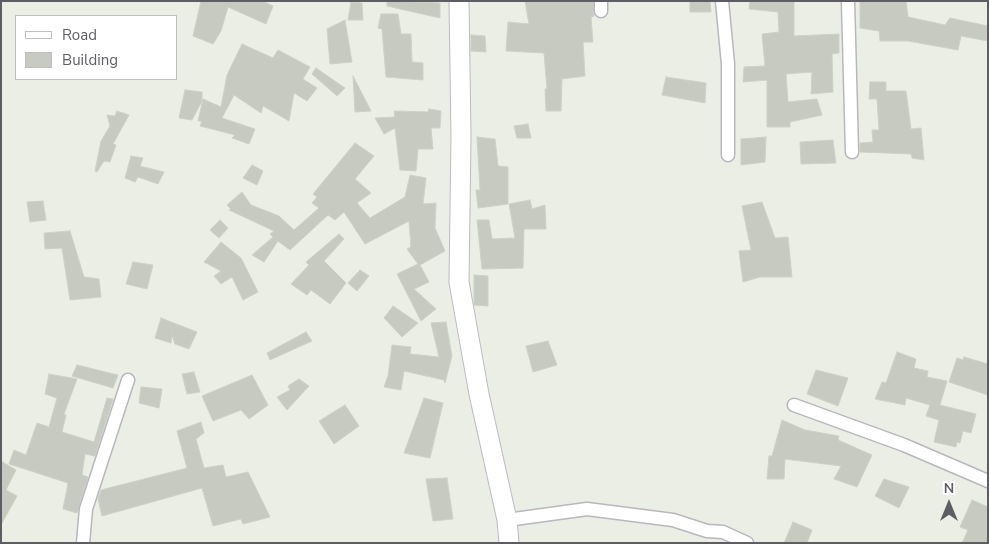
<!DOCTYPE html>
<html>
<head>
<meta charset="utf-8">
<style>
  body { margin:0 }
  #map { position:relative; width:989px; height:544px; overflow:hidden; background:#eaeee5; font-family:"Nunito Sans",sans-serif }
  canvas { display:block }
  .frame { position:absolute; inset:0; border:2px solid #5f5d64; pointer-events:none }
  .legend { position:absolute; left:15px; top:15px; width:162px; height:65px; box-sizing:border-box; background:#fff; border:1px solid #bfbec1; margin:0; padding:6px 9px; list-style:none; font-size:15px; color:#5f5d64 }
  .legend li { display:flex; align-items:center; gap:10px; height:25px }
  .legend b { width:25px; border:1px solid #bfbec1 }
  .north { position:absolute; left:924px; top:479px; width:50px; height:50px; -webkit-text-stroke:4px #fff; paint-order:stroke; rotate:0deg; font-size:14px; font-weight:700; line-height:20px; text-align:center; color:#5f5d64 }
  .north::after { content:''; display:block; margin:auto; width:18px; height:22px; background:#5f5d64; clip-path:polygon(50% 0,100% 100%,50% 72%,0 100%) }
</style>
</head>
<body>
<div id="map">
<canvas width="989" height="544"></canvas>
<div class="frame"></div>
<ul class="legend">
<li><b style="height:6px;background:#fff"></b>Road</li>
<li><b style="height:14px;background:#c7cac1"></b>Building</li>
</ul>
<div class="north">N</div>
</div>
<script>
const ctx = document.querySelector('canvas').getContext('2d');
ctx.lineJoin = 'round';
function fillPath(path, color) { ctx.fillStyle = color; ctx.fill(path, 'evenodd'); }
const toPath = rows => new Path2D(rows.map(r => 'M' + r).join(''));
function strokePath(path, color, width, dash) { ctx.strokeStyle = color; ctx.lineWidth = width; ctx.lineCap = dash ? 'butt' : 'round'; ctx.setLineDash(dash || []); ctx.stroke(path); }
const building = toPath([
  [201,1,262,1,273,6,266,24,228,7,221,31,213,44,193,36,201,1],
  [387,1,440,3,440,18,387,6,387,1],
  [525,1,593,1,594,16,591,17,593,42,583,42,585,76,562,79,561,111,546,111,545,89,547,89,544,53,506,51,508,22,529,24,525,1],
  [690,1,710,1,711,12,690,12,690,1],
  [750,1,794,1,794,36,839,34,839,53,832,54,833,92,811,94,812,72,786,74,788,102,817,99,822,115,790,122,790,127,767,127,767,80,743,82,744,67,765,66,762,34,779,32,778,12,749,9,750,1],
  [860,1,906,1,908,17,945,25,950,18,988,26,988,41,961,36,958,50,908,41,880,41,879,31,860,28,860,1],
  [351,2,362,3,363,20,348,20,351,2],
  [381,14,398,14,401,34,411,34,412,62,423,63,423,80,386,77,382,29,378,28,381,14],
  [345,20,352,62,330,64,327,29,345,20],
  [471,35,485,36,486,52,471,51,471,35],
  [242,44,273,58,278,50,310,67,303,79,317,88,307,101,294,93,289,121,263,106,261,113,234,95,222,118,255,129,249,144,232,138,235,135,200,126,202,121,198,121,203,99,221,107,227,75,242,44],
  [316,68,345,88,337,96,312,74,316,68],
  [353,76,371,111,355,112,353,76],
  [666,77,706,83,705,103,662,95,666,77],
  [870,82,886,82,886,91,906,91,911,129,921,128,924,160,912,158,911,154,860,152,860,143,873,142,872,130,879,130,877,99,869,99,870,82],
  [185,90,202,92,202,101,192,120,179,118,185,90],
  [429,109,441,111,440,128,431,128,433,149,418,149,416,171,400,170,395,128,384,134,375,118,395,117,394,111,428,112,429,109],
  [117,111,129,115,113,144,116,145,110,162,104,161,97,172,95,171,101,141,110,126,107,115,115,116,117,111],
  [528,124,531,138,517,138,514,126,528,124],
  [477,137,495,139,498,166,508,167,508,204,478,208,476,190,480,190,477,137],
  [766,137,765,162,741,165,741,139,766,137],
  [833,140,836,163,801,164,800,142,833,140],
  [355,143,374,156,355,179,371,193,357,203,370,218,405,197,410,175,426,178,423,204,436,203,435,228,445,251,420,265,429,282,414,289,436,309,421,321,397,274,418,264,407,249,411,247,409,221,365,244,344,212,335,220,328,215,290,250,278,241,264,262,252,255,273,237,270,234,274,231,229,210,231,209,227,205,242,192,251,205,279,216,294,230,319,208,312,203,317,197,313,194,355,143],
  [131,156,143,158,140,166,164,172,158,184,138,177,135,182,125,178,131,156],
  [252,165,263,171,257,185,243,178,252,165],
  [530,200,532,209,545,205,546,229,524,229,523,268,482,269,477,220,489,220,492,239,515,238,509,204,530,200],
  [43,201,46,220,30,222,27,202,43,201],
  [762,202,775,238,788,237,792,277,760,277,743,282,739,251,751,250,742,206,762,202],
  [220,220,228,228,219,238,210,230,220,220],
  [70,231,84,277,99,279,101,297,70,300,62,248,45,249,44,233,70,231],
  [339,234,344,239,324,261,346,283,330,304,311,290,307,295,291,284,309,265,306,262,339,234],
  [221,242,241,258,258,292,243,300,232,277,221,284,214,276,221,271,204,262,221,242],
  [133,262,153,265,147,289,126,284,133,262],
  [360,270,369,276,357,291,348,283,360,270],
  [474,275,488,276,488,306,474,305,474,275],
  [393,306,418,323,402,337,384,318,393,306],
  [161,318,197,332,189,349,175,344,172,335,171,343,155,338,161,318],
  [446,322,452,356,445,383,444,380,404,371,401,390,384,387,388,376,392,345,411,347,410,354,439,357,431,323,446,322],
  [306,332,312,341,270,360,267,353,306,332],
  [548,341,557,365,533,372,526,346,548,341],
  [897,352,916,359,914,368,928,371,927,377,947,381,940,405,976,414,971,433,963,431,960,443,957,442,956,447,934,442,939,420,926,416,930,405,906,398,905,405,875,399,882,382,886,383,897,352],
  [964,357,988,364,988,395,949,382,957,358,963,360,964,357],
  [77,365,118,375,113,388,72,376,77,365],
  [816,370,848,378,838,406,807,394,816,370],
  [194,372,200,392,187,394,182,374,194,372],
  [49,374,77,379,64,414,66,415,62,432,94,442,107,398,113,399,95,456,85,454,82,475,88,477,77,513,63,509,68,483,9,464,14,450,26,455,37,423,49,427,57,398,45,394,49,374],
  [252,375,268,405,249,419,241,410,213,421,202,396,252,375],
  [299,379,309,386,287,410,277,397,290,390,288,386,299,379],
  [141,387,162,389,159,408,139,403,141,387],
  [424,398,443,403,430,458,404,453,424,398],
  [345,405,359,426,334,444,319,421,345,405],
  [782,420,805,430,839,436,838,440,872,455,857,487,834,479,841,466,785,459,784,479,767,479,769,456,772,456,782,420],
  [201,422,204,433,196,439,204,468,223,465,226,477,248,472,270,517,243,524,241,519,213,526,202,488,102,516,98,499,101,490,187,468,177,431,201,422],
  [1,461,16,470,6,490,17,496,1,525,1,461],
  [447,478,453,519,433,521,426,479,447,478],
  [884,479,909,487,899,508,875,496,884,479],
  [972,500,988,507,988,543,962,543,968,530,960,527,972,500],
  [793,522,812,530,807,543,784,543,793,522]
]);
fillPath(building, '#c7cac1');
strokePath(building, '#cdd2c4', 1);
const street = toPath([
  [601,1,601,11],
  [722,1,728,64,728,155],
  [848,1,852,152],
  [794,405,904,445,988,481],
  [507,520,587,509,673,520,707,531,723,532,747,543],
  [83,543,86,509,128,380]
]);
const secondary = toPath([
  [459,1,461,137,459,282,479,394,507,520,509,543]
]);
strokePath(street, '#b9b7be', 15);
strokePath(secondary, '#bdbac2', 21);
strokePath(street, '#fff', 12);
strokePath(secondary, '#fff', 19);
</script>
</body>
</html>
